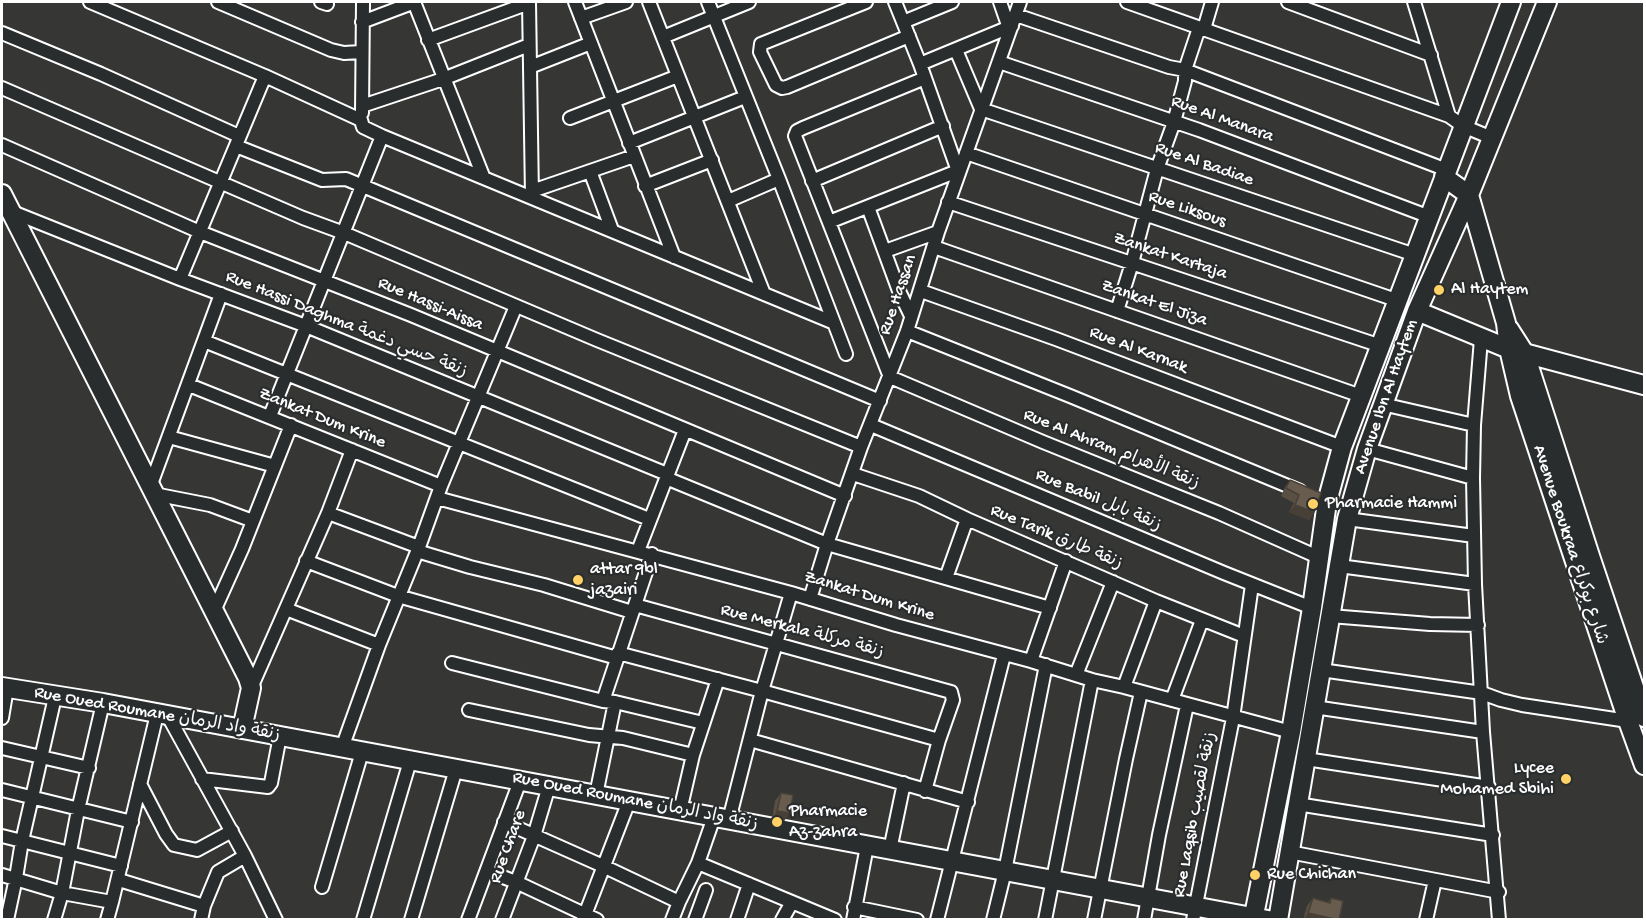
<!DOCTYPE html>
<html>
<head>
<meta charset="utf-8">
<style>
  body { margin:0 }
  #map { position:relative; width:1646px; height:921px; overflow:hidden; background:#363634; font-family:"Gochi Hand",sans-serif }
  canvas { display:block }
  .frame { position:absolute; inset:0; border:3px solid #fff; pointer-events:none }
</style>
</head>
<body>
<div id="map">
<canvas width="1646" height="921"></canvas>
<div class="frame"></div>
</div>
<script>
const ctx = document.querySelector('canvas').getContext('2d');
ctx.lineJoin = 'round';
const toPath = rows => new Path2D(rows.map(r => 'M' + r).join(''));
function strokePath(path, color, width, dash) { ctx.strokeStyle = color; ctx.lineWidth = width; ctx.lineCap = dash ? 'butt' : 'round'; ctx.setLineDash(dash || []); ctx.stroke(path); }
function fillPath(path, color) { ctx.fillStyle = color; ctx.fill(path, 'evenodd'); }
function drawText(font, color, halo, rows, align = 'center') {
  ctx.font = font + ' "Gochi Hand","Playpen Sans Arabic",sans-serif'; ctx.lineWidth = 4.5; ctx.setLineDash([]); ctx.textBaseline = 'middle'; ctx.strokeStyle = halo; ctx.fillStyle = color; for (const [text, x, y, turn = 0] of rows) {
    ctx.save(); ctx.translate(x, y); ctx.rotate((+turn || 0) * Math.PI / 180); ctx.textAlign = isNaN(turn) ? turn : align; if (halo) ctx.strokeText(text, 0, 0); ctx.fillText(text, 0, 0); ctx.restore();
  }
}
const street = toPath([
  [90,2,265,76,361,120,363,127,382,136,832,322],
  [218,2,331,50,344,53,361,52],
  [321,2,327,4],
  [414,2,483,176],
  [529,2,532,197],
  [575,2,674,257],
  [649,2,764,294],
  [708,2,779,179,846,354],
  [866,2,761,44,760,52,776,85,782,88,787,87,909,36],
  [895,2,920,64,958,171],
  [1000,2,1009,28],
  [1127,2,1449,116],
  [1288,2,1431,55],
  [1414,2,1449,116,1463,126,1492,138],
  [1016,15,1169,67,1185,70,1447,170],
  [581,18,626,2],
  [362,22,415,2],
  [903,22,952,2],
  [2,33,101,74,239,136],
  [663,37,749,2],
  [428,40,529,3],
  [956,50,981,109,1415,255],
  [999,62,1199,130,1430,217],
  [920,64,1012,26],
  [530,67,591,43],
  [925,78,803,128,797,131,795,136,890,377,1043,442,1219,513,1318,557],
  [2,88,303,218,344,233,597,340,861,447],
  [362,106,443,79,529,45],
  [362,113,363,2],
  [570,118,678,76],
  [629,143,745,97],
  [2,145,200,232,411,315,845,496],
  [236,146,322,180,346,179,880,401],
  [966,153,1396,300],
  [590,171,612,230],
  [812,181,943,126],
  [645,186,712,160],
  [532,191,634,156],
  [728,201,779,179],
  [948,202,1381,346],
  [868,207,899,291,911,316],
  [10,211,180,279,306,326,667,474],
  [829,222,960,170],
  [934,247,1361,396],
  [885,251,938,232],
  [180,279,265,76],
  [921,291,1056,339,1342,447],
  [1117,311,1132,263,1157,169,1174,122,1185,81,1185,70,1198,31,1204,29,1212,2],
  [907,331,1070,396,1300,491],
  [1481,339,1474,425,1473,478,1475,584,1483,732,1499,920],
  [204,341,649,519],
  [189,385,441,486],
  [1382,404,1474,425],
  [270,416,382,136],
  [871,425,1224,573,1312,608],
  [169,437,275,466],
  [1367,449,1473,478],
  [853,474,919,496,967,519,1156,601,1244,636],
  [666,478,827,544,1050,608],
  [150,487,221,294],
  [154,494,210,505,253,521],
  [437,498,791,593,896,625,1031,661,1092,680,1124,687,1291,732],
  [328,513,419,547],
  [1347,519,1474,536],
  [417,551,470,567,544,585,632,612],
  [638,551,685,430],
  [306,561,398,596,617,658],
  [1339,566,1475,584],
  [946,578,967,519],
  [810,599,827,544,861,447,907,331,938,232,1020,2],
  [635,605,951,692,953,700,939,740,925,791],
  [286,609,379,645],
  [214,611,242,549,291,425],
  [1330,616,1430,624,1478,625],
  [618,653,762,691,939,740],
  [1031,661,1066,561],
  [452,663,603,701,615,702,703,723],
  [1321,670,1482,693,1501,700,1522,705,1628,721],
  [1076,675,1113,582],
  [1124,687,1156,601],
  [251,688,328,513,352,450],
  [1172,700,1202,620],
  [603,701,652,554],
  [1314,707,1483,732],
  [469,710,589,735,623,738,693,755],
  [168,716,245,856,276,920],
  [2,718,7,688],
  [750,740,968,802],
  [2,748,89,768],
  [342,748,379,645,419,547,441,486,516,306],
  [1306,759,1489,787],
  [202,779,268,787,271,783,280,736],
  [140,784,166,834,174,845,197,850,232,831],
  [2,790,132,822],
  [596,795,615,702],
  [1297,804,1493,835],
  [680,811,693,755,718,679],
  [729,820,762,691,791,593],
  [504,822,603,866,679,902],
  [2,836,121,866],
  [890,850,904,783],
  [1289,852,1499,892],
  [698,863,835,920],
  [487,871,516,882,597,920],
  [2,875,62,893,112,902,157,714],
  [119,880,204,906],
  [322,887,362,752],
  [854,907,917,920],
  [7,920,16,878,22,841,55,697],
  [54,920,62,893,78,810,103,703],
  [107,920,112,902],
  [201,920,204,906,218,872,245,856],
  [363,920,410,761],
  [411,920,456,769],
  [468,920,520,781],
  [502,920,534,836,549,786],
  [583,920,629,801],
  [672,920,679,902,698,863,714,817],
  [695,920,706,890],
  [737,920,749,884],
  [782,920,792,902],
  [853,920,867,846],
  [937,920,1004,655],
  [993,920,1005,871,1046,665],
  [1045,920,1092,680],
  [1094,920,1126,759,1141,692],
  [1144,920,1159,835,1187,705],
  [1193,920,1233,718,1252,585],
  [1426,920,1435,880]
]);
const secondary = toPath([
  [1444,177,1469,195,1506,323,1509,349,1520,396,1628,721,1644,765],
  [2,194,248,678,251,688,242,729],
  [1417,311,1509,349,1644,385],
  [1509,329,1525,354,1590,556,1644,717],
  [2,687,103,703,1268,920],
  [1253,920,1291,732,1312,608,1327,502,1342,447,1511,2],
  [1278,920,1347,519,1367,449,1417,311,1469,195,1547,2]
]);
strokePath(street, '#fff', 16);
strokePath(secondary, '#fff', 22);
strokePath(street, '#2a2d2e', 12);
strokePath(secondary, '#2a2d2e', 18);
fillPath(toPath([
  [1290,480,1314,512,1309,520,1289,512,1294,503,1281,496,1285,487],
  [781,793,790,813,784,821,772,819,775,801],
  [1313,898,1328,902,1331,898,1339,920,1303,920,1307,906]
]), '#594f43');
fillPath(toPath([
  [1295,505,1314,512,1309,520,1289,512],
  [777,811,790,813,784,821,772,819],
  [1308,913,1336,920,1303,920]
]), '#484037');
const building = toPath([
  [1290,480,1321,493,1314,512,1295,505,1299,495,1286,488,1290,480],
  [781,793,793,795,790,813,777,811,781,793],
  [1313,898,1330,903,1331,898,1343,901,1339,920,1308,913,1313,898]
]);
fillPath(building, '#675c4e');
strokePath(building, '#484037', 1.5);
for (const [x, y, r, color] of [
  [1439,290,6,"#ffd166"],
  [1313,504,6,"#ffd166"],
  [578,580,6,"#ffd166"],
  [1566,779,6,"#ffd166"],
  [777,822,6,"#ffd166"],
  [1255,875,6,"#ffd166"]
]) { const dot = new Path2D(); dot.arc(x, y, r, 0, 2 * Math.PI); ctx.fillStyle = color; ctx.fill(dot); strokePath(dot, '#2a2d2e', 2); }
drawText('18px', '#fff', '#2a2d2e', [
  ["Rue Al Manara",1222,120,20],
  ["Rue Al Badiae",1204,165,19],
  ["Rue Liksous",1187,210,19],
  ["Zankat Kartaja",1170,257,18],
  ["Rue Hassan",899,295,-71],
  ["Zankat El Jiza",1154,304,19],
  ["Rue Hassi-Aissa",430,305,23],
  ["Rue Hassi Daghma زنقة حسي دغمة",346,325,22],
  ["Rue Al Karnak",1138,351,21],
  ["Avenue Ibn Al Haytem",1387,397,-71],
  ["Zankat Dum Krine",322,419,22],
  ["Rue Al Ahram زنقة الأهرام",1111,450,22],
  ["Rue Babil زنقة بابل",1098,501,23],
  ["Rue Tarik زنقة طارق",1056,538,23],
  ["Avenue Boukraa شارع بوكراع",1569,545,72],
  ["Zankat Dum Krine",869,597,17],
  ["Rue Merkala زنقة مركلة",802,632,15],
  ["Rue Oued Roumane زنقة واد الرمان",157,715,10],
  ["Rue Oued Roumane زنقة واد الرمان",635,802,11],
  ["Rue Laqsib زنقة لقصيب",1196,815,-79],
  ["Rue Chare",509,847,-70]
]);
drawText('18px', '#fff', '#2a2d2e', [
  ["Al Haytem",1451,290],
  ["Pharmacie Hammi",1325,504],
  ["attar 9bl",590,570],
  ["jazairi",590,591],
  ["Lycee",1554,769,"right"],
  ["Mohamed Sbihi",1554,790,"right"],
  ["Pharmacie",789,812],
  ["Az-zahra",789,833],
  ["Rue Chichan",1267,875]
], 'left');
</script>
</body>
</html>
